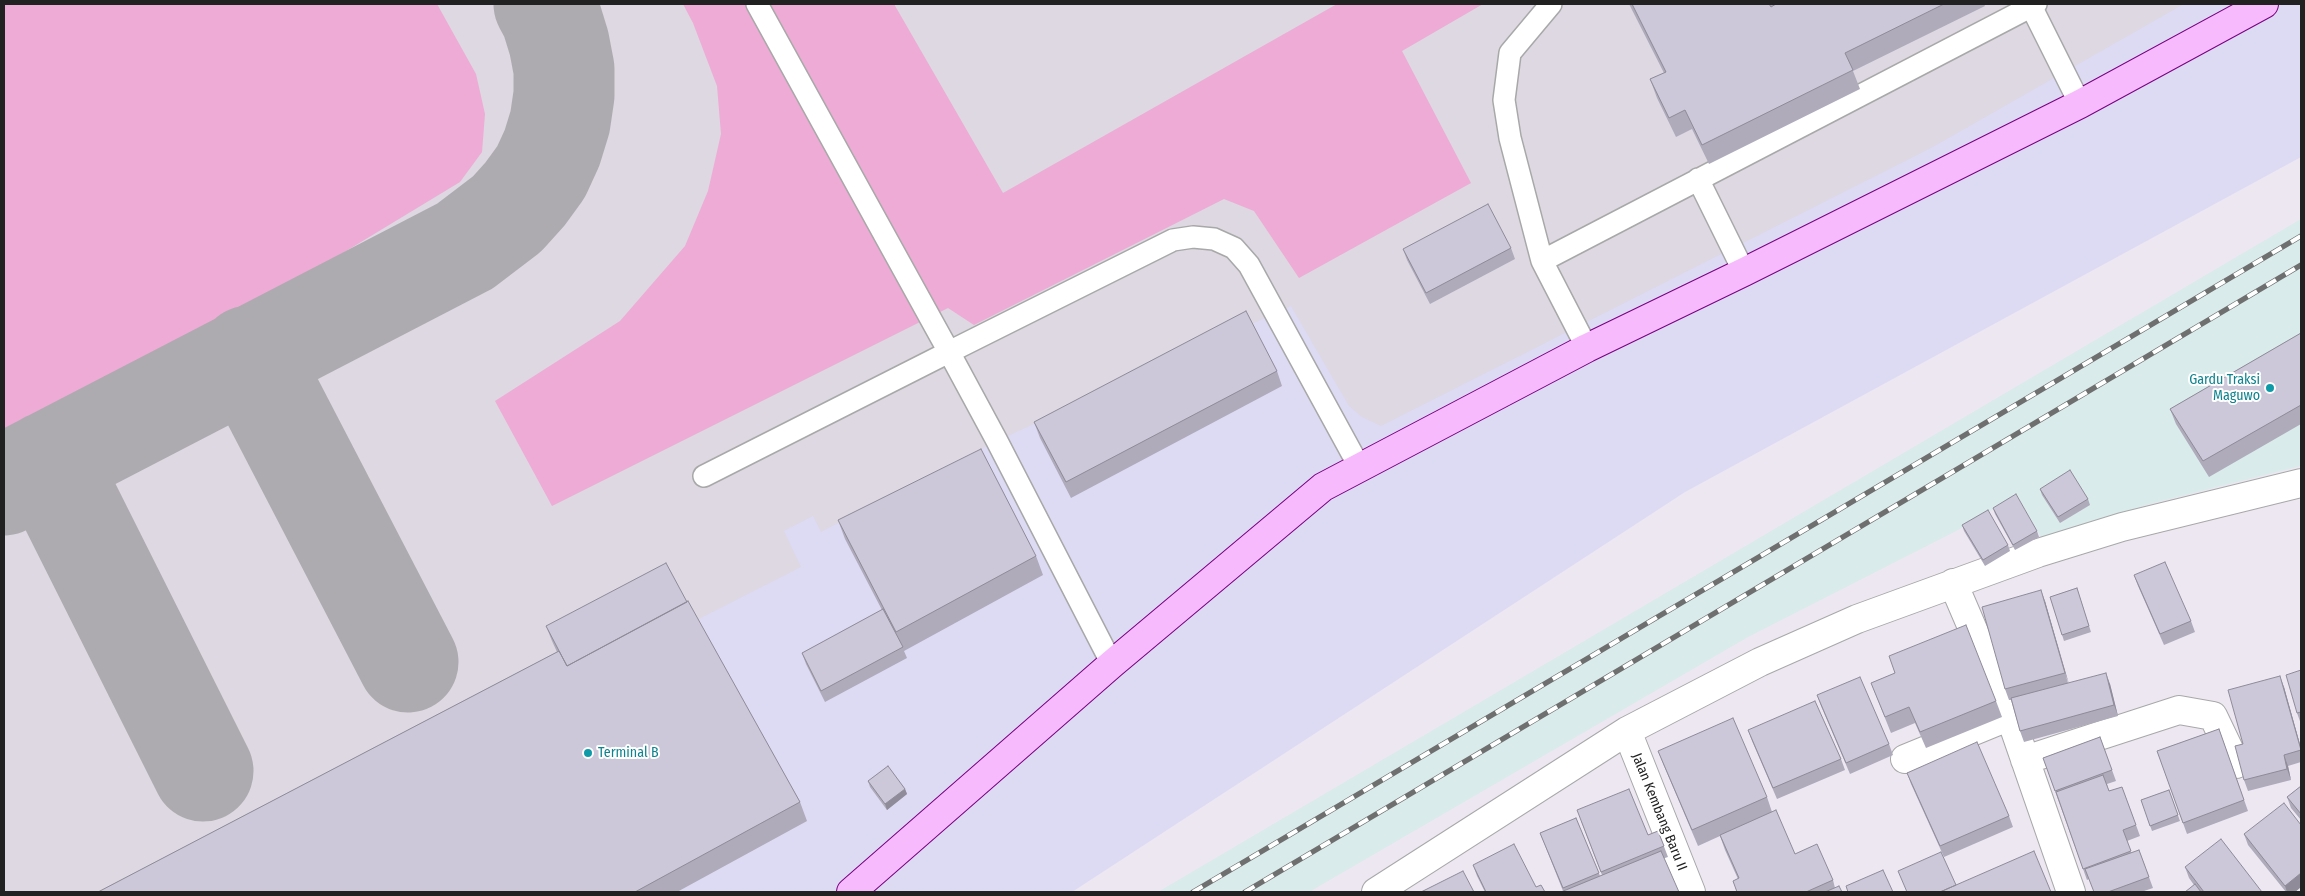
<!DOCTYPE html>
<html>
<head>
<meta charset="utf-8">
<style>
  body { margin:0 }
  #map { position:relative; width:2305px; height:896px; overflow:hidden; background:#ede7f2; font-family:"Fira Sans Condensed",sans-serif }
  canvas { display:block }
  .frame { position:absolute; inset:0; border:5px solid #212121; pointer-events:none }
</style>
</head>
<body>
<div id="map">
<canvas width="2305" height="896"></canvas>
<div class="frame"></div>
</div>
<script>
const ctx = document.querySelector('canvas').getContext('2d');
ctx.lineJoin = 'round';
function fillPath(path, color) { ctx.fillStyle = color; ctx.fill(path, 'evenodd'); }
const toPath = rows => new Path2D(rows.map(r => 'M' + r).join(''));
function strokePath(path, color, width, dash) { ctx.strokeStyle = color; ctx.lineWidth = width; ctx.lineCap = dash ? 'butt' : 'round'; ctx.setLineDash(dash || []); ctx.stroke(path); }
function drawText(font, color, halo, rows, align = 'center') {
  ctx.font = font + ' "Fira Sans Condensed",sans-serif'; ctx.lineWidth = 4; ctx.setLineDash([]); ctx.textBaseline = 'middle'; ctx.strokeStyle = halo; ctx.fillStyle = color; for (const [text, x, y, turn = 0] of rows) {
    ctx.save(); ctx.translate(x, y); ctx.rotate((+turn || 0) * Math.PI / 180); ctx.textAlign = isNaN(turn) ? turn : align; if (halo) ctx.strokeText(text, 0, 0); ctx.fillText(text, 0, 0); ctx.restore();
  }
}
fillPath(toPath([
  [2301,219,2301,466,2146,505,2042,539,2017,495,1956,531,1748,637,1309,892,1158,892]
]), '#d9ebeb');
fillPath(toPath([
  [4,4,2301,4,2301,157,1685,492,1072,892,4,892]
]), '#dddaf4');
fillPath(toPath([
  [4,4,2184,4,1931,148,1381,426,1362,417,1349,406,1291,306,997,441,821,532,813,516,784,531,801,567,695,621,807,821,677,892,4,892]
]), '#ddd8e1');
fillPath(toPath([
  [4,4,437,4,476,74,485,114,482,152,460,182,252,308,4,430],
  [683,4,894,4,1003,193,1337,4,1483,4,1402,51,1471,183,1299,278,1254,211,1224,199,974,325,948,308,552,506,495,401,620,321,685,246,708,191,721,134,717,86,693,23]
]), '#eeabd6');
strokePath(toPath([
  [249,356,408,662],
  [48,462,203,771],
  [4,485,465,246,507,214,525,194,541,172,552,148,560,122,564,95,564,69,559,43,551,17,544,4]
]), '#aeabb0', 101);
const lane = toPath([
  [2030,4,2080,104],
  [1698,179,1744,272],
  [1542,261,1510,138,1504,100,1510,53,1551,4],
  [1587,348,1542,261,2036,4],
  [704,476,949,352,757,4],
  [1112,664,997,441,949,352,1173,240,1193,237,1214,239,1234,248,1249,265,1360,468]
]);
const street = toPath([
  [1953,583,2010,716,2071,892],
  [1627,731,1691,892],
  [1905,759,2010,716],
  [2025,760,2179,710,2213,716,2236,764],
  [1376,892,1627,731,1760,662,1857,619,2038,553,2122,527,2301,483]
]);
const secondary = toPath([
  [851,892,1112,664,1323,487,1587,348,1744,272,2080,104,2264,4]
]);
strokePath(lane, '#a8a8a8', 24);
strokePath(street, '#a8a8a8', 30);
strokePath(secondary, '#7a0080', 30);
strokePath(lane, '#fff', 21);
strokePath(street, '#fff', 28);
strokePath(secondary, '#f6bafd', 28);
const rail = toPath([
  [1193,892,2301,236],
  [1245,892,2301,265]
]);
strokePath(rail, '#6f6f6f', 5.5);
strokePath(rail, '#fff', 4, [11]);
fillPath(toPath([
  [1629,4,1984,4,1985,6,1853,71,1860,89,1709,164,1692,129,1676,137,1657,98,1650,79,1664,73],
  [1511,248,1515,259,1430,304,1407,260,1403,249],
  [2301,333,2301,424,2209,477,2176,424,2170,409],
  [1277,371,1282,386,1071,498,1040,438,1034,422],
  [2040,489,2088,499,2090,505,2060,523,2042,495],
  [1993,508,2037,531,2039,537,2015,550,1995,514],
  [838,520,1036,556,1043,575,904,651,907,658,825,702,806,664,802,653,882,610,845,539],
  [1962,525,2008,545,2010,551,1985,566,1964,531],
  [2134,575,2191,621,2195,632,2164,645,2138,586],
  [2077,588,2091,632,2064,641,2050,597],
  [2045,601,2068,683,2110,684,2118,716,2024,742,2020,731,2011,700,2009,700,2005,689],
  [687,602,800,802,807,821,677,892,98,892,557,652,552,641,546,626],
  [1889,656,1996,701,2002,717,1926,748,1915,723,1891,733,1871,683,1895,673],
  [2301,670,2301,724,2297,713],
  [2284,687,2301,748,2301,762,2288,766,2291,780,2248,791,2244,780,2243,744],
  [1817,695,1889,744,1893,755,1850,774,1821,706],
  [2219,729,2248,811,2187,834,2157,751],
  [1748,730,1841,759,1845,770,1777,799,1752,741],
  [2100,737,2116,781,2107,784,2109,791,2122,787,2140,836,2127,841,2131,853,2139,850,2153,888,2141,892,2094,892,2089,879,2087,880,2043,758],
  [1658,751,1767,797,1772,812,1795,854,1833,880,1835,888,1842,892,1737,892,1733,881,1738,879,1725,850,1720,836,1698,846,1664,766],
  [1907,773,2009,816,2013,827,1944,857,1911,784],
  [868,781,905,789,907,794,887,810,870,787],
  [2301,786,2301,820,2291,808,2287,797],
  [2169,790,2180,821,2152,831,2141,800],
  [1576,818,1600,876,1602,875,1581,821,1648,835,1658,831,1668,857,1563,891,1540,833],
  [2301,825,2301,887,2295,892,2286,892,2248,845,2244,834],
  [1473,865,1536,887,1545,892,1485,892,1477,876],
  [2185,867,2262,892,2185,892,2194,885,2189,878]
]), '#afabbb');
fillPath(toPath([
  [2041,590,2045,601,2069,684,2065,673],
  [2106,673,2110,684,2118,716,2114,705],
  [2280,676,2284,687,2301,748,2301,752],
  [2284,755,2288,766,2291,780,2287,769],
  [905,789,907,794,887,810,885,804],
  [2301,873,2301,887,2295,892,2287,892,2285,886]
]), '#8f8b98');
const building = toPath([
  [1632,4,1769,4,1771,7,1776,4,1944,4,1845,53,1853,70,1702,145,1685,110,1669,118,1650,79,1666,72,1632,4],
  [1488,204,1511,248,1426,293,1403,249,1488,204],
  [1246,311,1277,371,1066,482,1034,422,1246,311],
  [2301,333,2301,405,2203,461,2170,409,2301,333],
  [981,449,1036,556,896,632,838,520,981,449],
  [2070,470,2088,499,2058,517,2040,489,2070,470],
  [2016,494,2037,531,2013,545,1993,508,2016,494],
  [1988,510,2008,545,1983,560,1962,525,1988,510],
  [2165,562,2191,621,2160,634,2134,575,2165,562],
  [666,563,687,602,567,666,546,626,666,563],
  [2077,588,2089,626,2062,635,2050,597,2077,588],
  [2041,590,2065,673,2005,689,1982,607,2041,590],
  [688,601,800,802,635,892,98,892,559,651,567,666,688,601],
  [883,609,903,647,821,691,802,653,883,609],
  [1966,625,1996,701,1920,732,1909,707,1885,717,1871,683,1895,673,1889,656,1966,625],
  [2301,670,2301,712,2297,713,2286,675,2301,670],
  [2106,673,2114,705,2020,731,2011,698,2106,673],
  [2280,676,2301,750,2284,755,2287,769,2244,780,2235,746,2243,744,2228,690,2280,676],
  [1860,677,1889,744,1846,763,1817,695,1860,677],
  [1815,701,1841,759,1773,788,1748,730,1815,701],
  [1733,718,1767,797,1692,830,1658,751,1733,718],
  [2219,729,2244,800,2183,823,2157,751,2219,729],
  [2100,737,2112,770,2055,791,2043,758,2100,737],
  [1977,742,2009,816,1940,846,1907,773,1977,742],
  [888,766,905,789,885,804,868,781,888,766],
  [2103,775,2109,791,2122,787,2136,825,2123,830,2131,851,2083,869,2056,792,2103,775],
  [2301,786,2301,814,2287,797,2301,786],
  [1629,789,1648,835,1658,831,1664,846,1601,872,1577,810,1629,789],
  [2169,790,2178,815,2150,826,2141,800,2169,790],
  [2284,803,2301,825,2301,873,2285,886,2244,834,2284,803],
  [1776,810,1795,854,1817,844,1833,880,1806,892,1737,892,1733,881,1739,878,1720,835,1776,810],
  [1576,818,1599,873,1563,888,1540,833,1576,818],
  [2221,839,2262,892,2204,892,2185,867,2221,839],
  [1514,844,1536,887,1541,885,1545,892,1486,892,1473,865,1514,844],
  [2139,850,2149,877,2108,892,2094,892,2085,869,2139,850],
  [1661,851,1679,892,1561,892,1661,851],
  [2034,851,2051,892,1940,892,2034,851],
  [1941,852,1956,885,1940,892,1907,892,1898,871,1941,852],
  [1883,870,1893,892,1848,892,1846,886,1883,870],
  [1463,871,1474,892,1421,892,1463,871],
  [2195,884,2201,892,2185,892,2195,884],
  [1839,886,1842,892,1825,892,1839,886]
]);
fillPath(building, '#ccc7d9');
strokePath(building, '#8f8b98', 1);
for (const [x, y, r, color] of [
  [2270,388,5,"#0f9aa8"],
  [588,753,5,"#0f9aa8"]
]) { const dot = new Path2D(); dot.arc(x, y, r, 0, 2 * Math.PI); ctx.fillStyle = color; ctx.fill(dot); strokePath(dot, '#fff', 2); }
drawText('14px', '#0d838f', '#fff', [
  ["Gardu Traksi",2260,380],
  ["Maguwo",2260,396],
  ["Terminal B",598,753,"left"]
], 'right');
drawText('14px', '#212121', '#fff', [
  ["Jalan Kembang Baru II",1659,812,68]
]);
</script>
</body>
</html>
